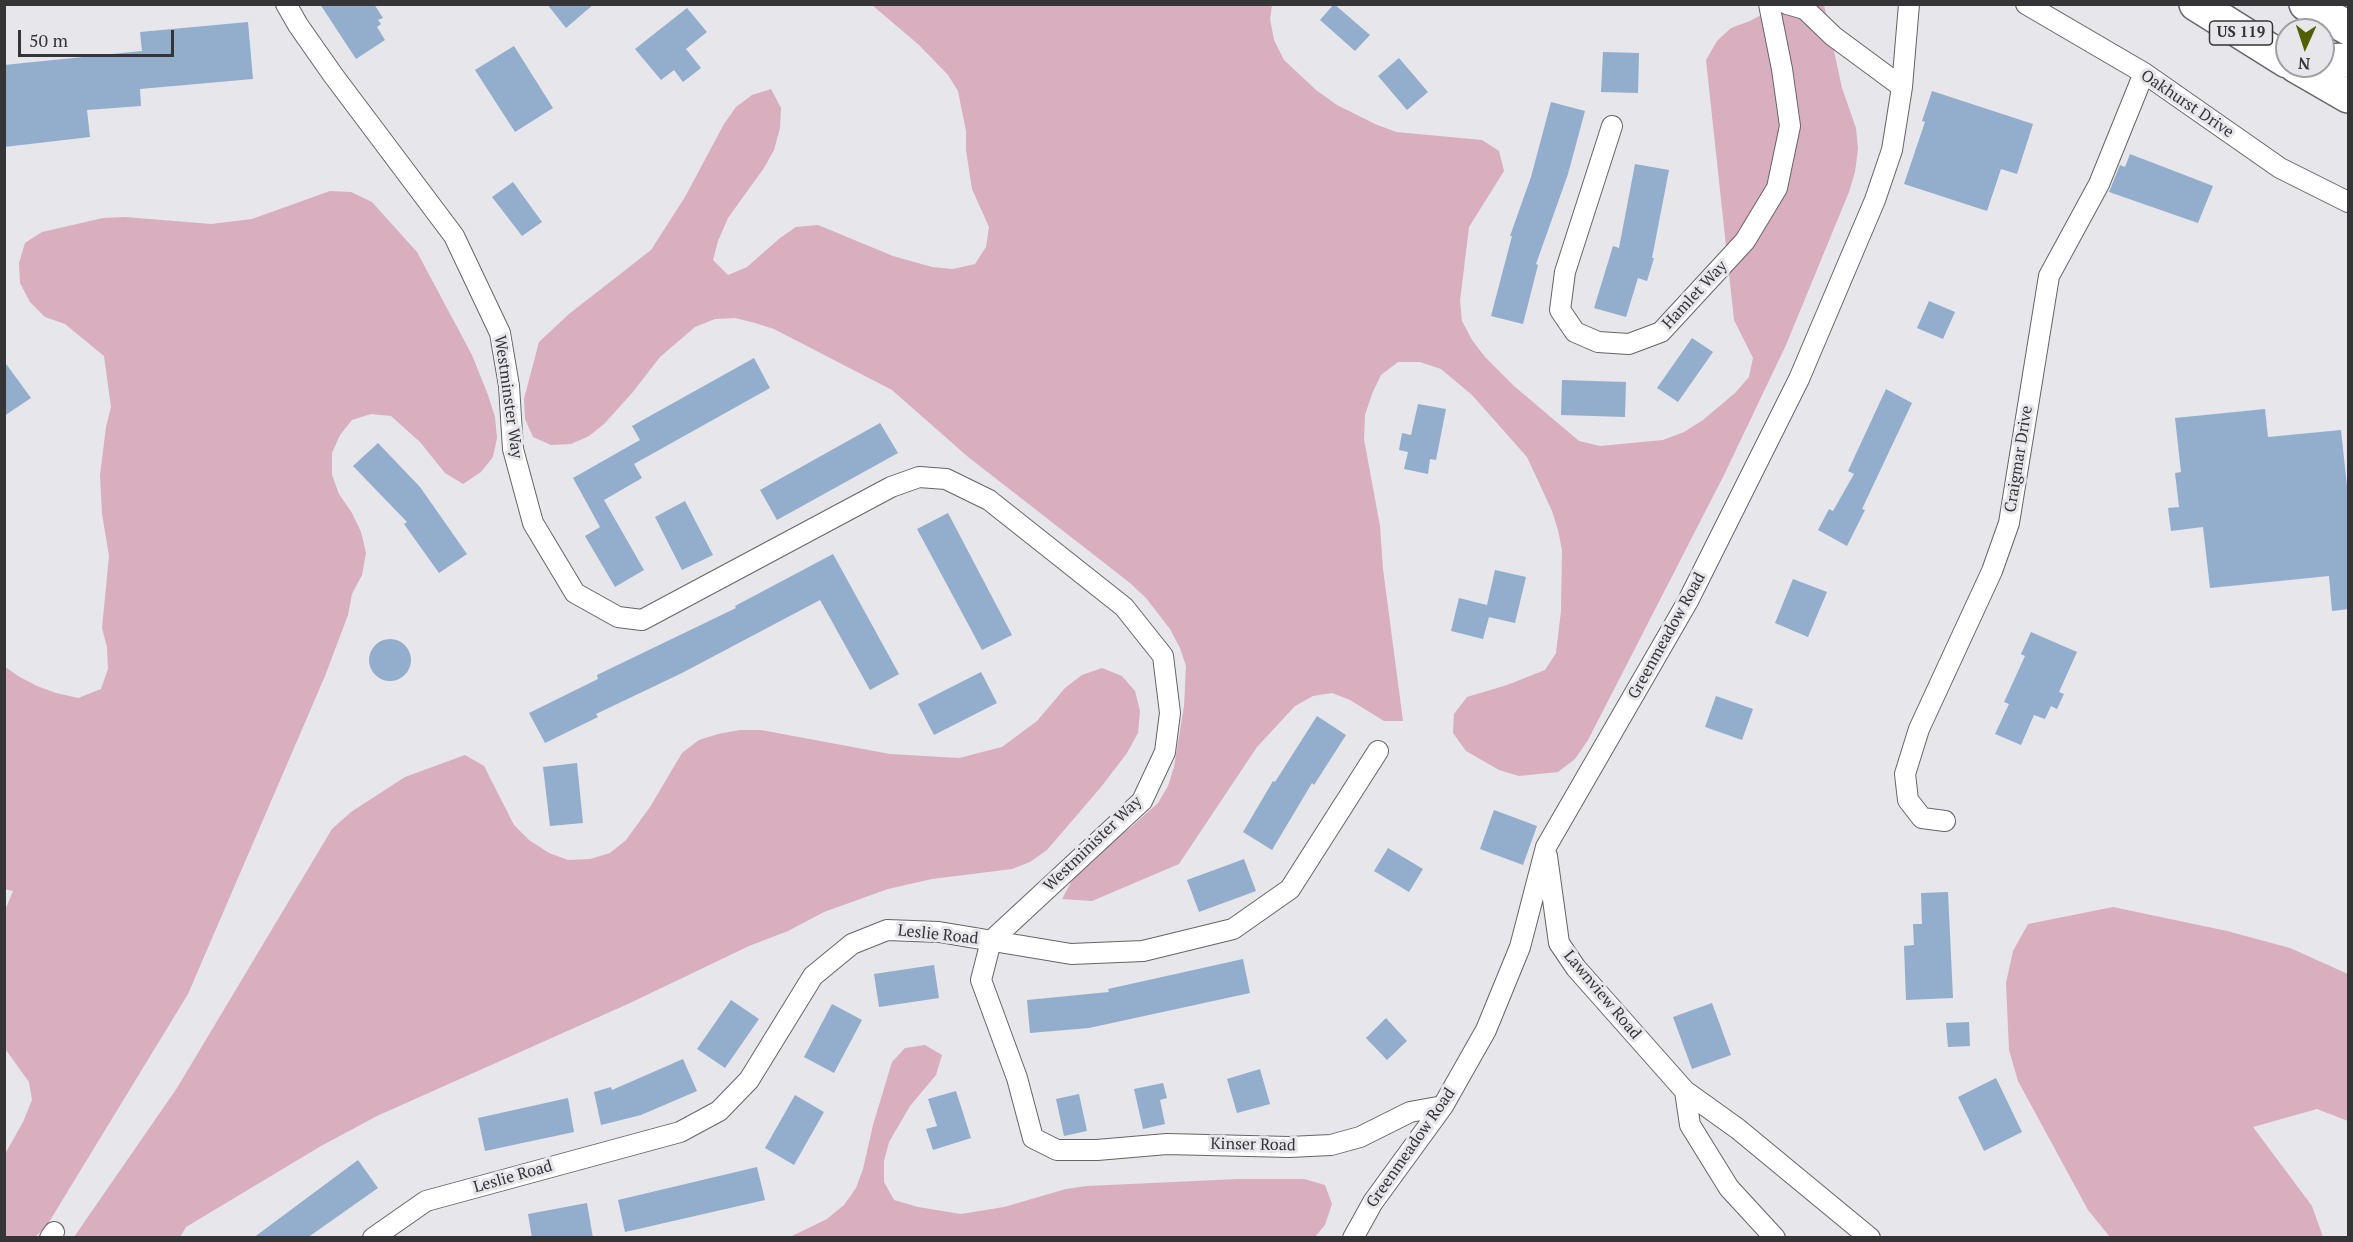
<!DOCTYPE html>
<html>
<head>
<meta charset="utf-8">
<style>
  body { margin:0 }
  #map { position:relative; width:2353px; height:1242px; overflow:hidden; background:#e6e6eb; font-family:"PT Serif",serif }
  canvas { display:block }
  .frame { position:absolute; inset:0; border:6px solid #353537; pointer-events:none }
  .north { position:absolute; left:2275px; top:18px; width:60px; height:60px; box-sizing:border-box; background:#e6e6eb; border:2px solid #9f9fa3; border-radius:50%; rotate:183deg; font-size:16px; font-weight:700; line-height:24px; text-align:center; color:#353537 }
  .north::after { content:''; display:block; margin:auto; width:21px; height:27px; background:#526002; clip-path:polygon(50% 0,100% 100%,50% 72%,0 100%) }
  .scale { position:absolute; left:18px; top:30px; width:156px; height:27px; box-sizing:border-box; border:3px solid #353537; border-top:0; padding-left:8px; font-size:18px; line-height:21px; white-space:nowrap; color:#353537; -webkit-text-stroke:4px #e6e6eb; paint-order:stroke }
</style>
</head>
<body>
<div id="map">
<canvas width="2353" height="1242"></canvas>
<div class="frame"></div>
<div class="north">N</div>
<div class="scale">50 m</div>
</div>
<script>
const ctx = document.querySelector('canvas').getContext('2d');
ctx.lineJoin = 'round';
function fillPath(path, color) { ctx.fillStyle = color; ctx.fill(path, 'evenodd'); }
const toPath = rows => new Path2D(rows.map(r => 'M' + r).join(''));
function strokePath(path, color, width, dash) { ctx.strokeStyle = color; ctx.lineWidth = width; ctx.lineCap = dash ? 'butt' : 'round'; ctx.setLineDash(dash || []); ctx.stroke(path); }
function drawText(font, color, halo, rows, align = 'center') {
  ctx.font = font + ' "PT Serif",serif'; ctx.lineWidth = 6; ctx.setLineDash([]); ctx.textBaseline = 'middle'; ctx.strokeStyle = halo; ctx.fillStyle = color; for (const [text, x, y, turn = 0] of rows) {
    ctx.save(); ctx.translate(x, y); ctx.rotate((+turn || 0) * Math.PI / 180); ctx.textAlign = isNaN(turn) ? turn : align; if (halo) ctx.strokeText(text, 0, 0); ctx.fillText(text, 0, 0); ctx.restore();
  }
}
fillPath(toPath([
  [872,5,1272,5,1270,19,1274,40,1284,60,1316,90,1337,105,1375,124,1396,132,1482,140,1499,151,1504,171,1469,227,1460,301,1462,321,1472,340,1485,357,1514,386,1579,441,1600,446,1663,440,1684,432,1703,420,1735,393,1749,377,1753,358,1734,320,1706,60,1717,41,1731,28,1750,21,1780,5,1824,5,1842,88,1856,128,1858,149,1855,172,1849,192,1786,345,1724,475,1588,740,1575,759,1558,772,1519,776,1499,770,1466,751,1453,733,1454,714,1467,697,1507,685,1545,670,1556,653,1561,611,1562,550,1558,530,1552,511,1527,457,1472,395,1441,369,1420,362,1398,362,1381,375,1372,394,1365,415,1364,439,1380,526,1383,569,1403,721,1384,721,1350,700,1332,693,1313,696,1295,706,1257,747,1179,864,1092,901,1062,899,1084,858,1130,828,1158,803,1168,786,1174,767,1184,706,1186,666,1180,648,1170,629,1146,598,1130,583,967,456,892,390,774,329,755,323,735,318,715,319,695,327,660,357,632,393,604,424,589,436,571,444,551,445,533,437,525,419,524,399,539,342,569,314,651,250,685,197,724,124,736,107,752,95,771,89,781,108,780,128,774,150,764,168,728,218,718,241,713,260,728,275,747,267,780,238,796,227,818,225,893,256,932,267,953,269,975,264,986,247,989,227,972,189,966,150,966,131,958,91,948,75,919,45],
  [330,191,351,192,372,202,417,252,472,355,488,395,495,417,497,438,493,457,481,472,463,484,445,473,420,442,391,416,371,414,352,420,340,435,332,453,332,475,339,494,352,513,361,532,366,553,362,575,352,594,348,615,325,676,188,994,46,1227,35,1237,5,1237,5,1154,23,1122,32,1100,29,1082,6,1050,5,1038,5,910,13,891,4,889,4,666,18,676,37,686,56,693,78,698,101,689,108,669,107,647,102,628,109,556,102,514,100,475,106,427,111,407,104,356,65,324,45,317,30,302,20,283,19,263,25,243,42,232,103,218,125,217,211,224,252,219],
  [1102,668,1122,676,1135,691,1140,711,1138,733,1127,753,1101,787,1047,850,1030,862,1012,869,932,879,888,889,824,912,788,931,749,946,630,1003,377,1116,321,1146,186,1227,180,1237,74,1237,177,1088,332,829,351,812,405,777,465,755,484,766,514,825,529,840,549,853,568,860,590,859,610,853,626,840,650,807,682,753,699,740,718,734,740,730,761,730,890,754,959,758,1002,747,1037,721,1065,688,1082,675],
  [2113,907,2227,931,2290,948,2348,974,2348,1121,2317,1109,2253,1127,2312,1206,2323,1237,2110,1237,2088,1210,2018,1081,2009,1050,2006,983,2013,951,2028,924],
  [925,1045,942,1055,936,1075,910,1106,889,1142,884,1161,884,1182,894,1200,918,1207,961,1214,1004,1207,1066,1189,1087,1186,1238,1179,1304,1179,1325,1185,1332,1204,1325,1225,1314,1238,790,1237,827,1219,844,1205,856,1188,863,1169,873,1125,892,1062,905,1048]
]), '#d9aebe');
fillPath(toPath([
  [320,4,374,4,383,18,378,20,381,24,377,27,385,40,356,59],
  [547,4,594,4,566,28],
  [1334,4,1370,35,1355,51,1320,20],
  [687,8,707,32,686,49,701,68,683,82,674,70,661,80,635,49],
  [248,22,253,79,140,89,141,106,87,110,90,137,4,147,4,65,142,51,140,32],
  [514,46,553,108,515,132,475,70],
  [1603,52,1639,53,1638,93,1601,92],
  [1399,58,1428,92,1407,110,1378,76],
  [1932,91,2033,124,2017,174,2001,169,1987,211,1904,184,1925,122,1922,121],
  [1551,102,1585,111,1568,174,1536,264,1538,265,1523,324,1491,316,1512,236,1510,236,1531,177],
  [2130,154,2213,186,2198,223,2109,192,2120,165,2125,167],
  [1635,164,1669,170,1652,258,1654,258,1647,281,1638,278,1626,317,1594,308,1613,246,1619,248],
  [513,182,542,222,522,236,492,197],
  [1929,301,1955,312,1943,339,1917,328],
  [1692,338,1713,352,1678,402,1657,388],
  [754,358,770,388,634,464,642,478,604,500,644,570,615,587,585,536,600,527,573,478,640,440,632,426],
  [4,361,31,398,4,416],
  [1562,380,1626,382,1625,417,1561,415],
  [1886,389,1912,403,1862,509,1865,510,1847,546,1818,530,1829,509,1833,511,1854,474,1848,471],
  [1418,404,1446,409,1436,460,1430,459,1428,474,1404,469,1408,452,1399,450,1402,433,1411,435],
  [2265,409,2268,437,2341,430,2349,505,2349,609,2332,611,2329,576,2210,588,2203,527,2171,531,2168,508,2179,507,2175,473,2181,472,2175,418],
  [880,423,898,453,777,520,760,490],
  [378,443,420,487,467,554,439,573,404,524,407,522,353,466],
  [685,501,713,555,682,570,655,517],
  [948,513,1012,635,982,650,917,529],
  [833,554,899,674,870,690,820,600,682,673,596,714,598,717,545,743,529,713,598,679,597,675,736,608,735,606],
  [1495,570,1526,577,1515,623,1489,617,1483,639,1451,631,1459,598,1487,605],
  [1793,579,1827,592,1808,637,1775,623],
  [2031,632,2077,652,2059,692,2064,694,2057,709,2051,706,2045,719,2034,715,2021,745,1995,734,2009,704,2004,702,2025,656,2021,654],
  '369 660a21 21 0 1 1 42 0a21 21 0 1 1-42 0Z',
  [981,672,997,703,934,735,918,704],
  [1716,696,1753,709,1742,740,1705,727],
  [1317,716,1346,735,1314,785,1312,783,1272,850,1243,832,1273,781,1275,782],
  [577,763,583,823,550,826,543,767],
  [1494,810,1537,826,1523,865,1480,849],
  [1388,848,1423,869,1409,892,1374,871],
  [1244,859,1256,891,1199,912,1187,880],
  [1948,892,1953,998,1906,1000,1904,946,1914,945,1913,924,1922,924,1921,893],
  [1243,959,1250,993,1089,1028,1030,1033,1027,1000,1109,992,1108,989],
  [934,965,939,998,879,1007,874,974],
  [731,1000,759,1019,725,1068,697,1049],
  [1712,1003,1731,1055,1692,1069,1673,1017],
  [832,1004,862,1020,834,1073,804,1057],
  [1386,1018,1407,1041,1387,1060,1366,1038],
  [1969,1022,1970,1046,1948,1047,1946,1023],
  [683,1059,697,1091,641,1115,601,1125,594,1092,611,1087,612,1090],
  [1260,1069,1270,1104,1237,1113,1227,1079],
  [1996,1078,2022,1132,1984,1151,1958,1097],
  [1163,1083,1167,1098,1160,1100,1165,1124,1143,1129,1134,1089],
  [956,1091,971,1138,933,1150,926,1129,937,1126,928,1099],
  [1079,1094,1087,1131,1064,1136,1056,1099],
  [795,1095,824,1112,794,1165,765,1148],
  [568,1098,574,1132,485,1151,478,1118],
  [358,1160,378,1188,307,1238,253,1238],
  [757,1167,765,1200,625,1232,618,1200],
  [587,1203,593,1238,532,1238,528,1214]
]), '#93adcd');
const street = toPath([
  [286,4,298,25,333,75,454,236,500,333,509,386,513,449,533,523,575,593,618,617,642,620,891,487,919,477,946,479,989,500,1124,607,1163,656,1170,713,1165,752,1142,801,991,941,981,980,1017,1078,1033,1138,1057,1150,1097,1150,1167,1144,1289,1147,1331,1145,1360,1137,1410,1112,1443,1106],
  [1787,4,1805,9,1833,36,1902,87],
  [2026,4,2144,73,2280,168,2348,202],
  [1612,126,1565,272,1560,310,1575,332,1598,342,1629,344,1661,332,1745,241,1777,188,1790,126,1782,69,1769,4],
  [1945,821,1922,818,1908,800,1905,774,1919,729,1992,571,2009,523,2049,276,2099,184,2144,73],
  [1547,856,1559,943,1576,968,1685,1091,1738,1129,1870,1238],
  [1685,1091,1690,1125,1729,1188,1775,1238],
  [50,1238,54,1232],
  [373,1238,426,1201,680,1132,719,1111,749,1080,813,976,852,944,887,930,939,932,1071,954,1143,951,1233,929,1290,889,1378,751],
  [1353,1238,1373,1202,1443,1106,1486,1030,1520,947,1546,847,1688,601,1799,379,1875,200,1892,150,1902,87,1909,4]
]);
const highway = toPath([
  [2196,4,2287,61],
  [2306,4,2348,28],
  [2323,61,2348,60],
  [2296,66,2348,96]
]);
strokePath(street, '#656569', 22);
strokePath(highway, '#656569', 36);
strokePath(street, '#fff', 20);
strokePath(highway, '#fff', 33);
for (const [x, y, w] of [
  [2241,33,63]
]) { const box = new Path2D(); box.roundRect(x - w / 2, y - 12, w, 24, 4.5); ctx.fillStyle = '#e6e6eb'; ctx.fill(box); strokePath(box, '#353537', 1.5); }
drawText('bold 15px', '#353537', null, [
  ["US 119",2241,33]
]);
drawText('16px', '#353537', '#e6e6eb', [
  ["Oakhurst Drive",2187,104,34],
  ["Hamlet Way",1695,295,-47],
  ["Westminster Way",508,397,82],
  ["Craigmar Drive",2019,459,-81],
  ["Greenmeadow Road",1667,636,-61],
  ["Westminister Way",1093,844,-44],
  ["Leslie Road",938,935,6],
  ["Lawnview Road",1602,995,50],
  ["Kinser Road",1253,1145,1],
  ["Greenmeadow Road",1411,1148,-55],
  ["Leslie Road",513,1177,-16]
]);
</script>
</body>
</html>
